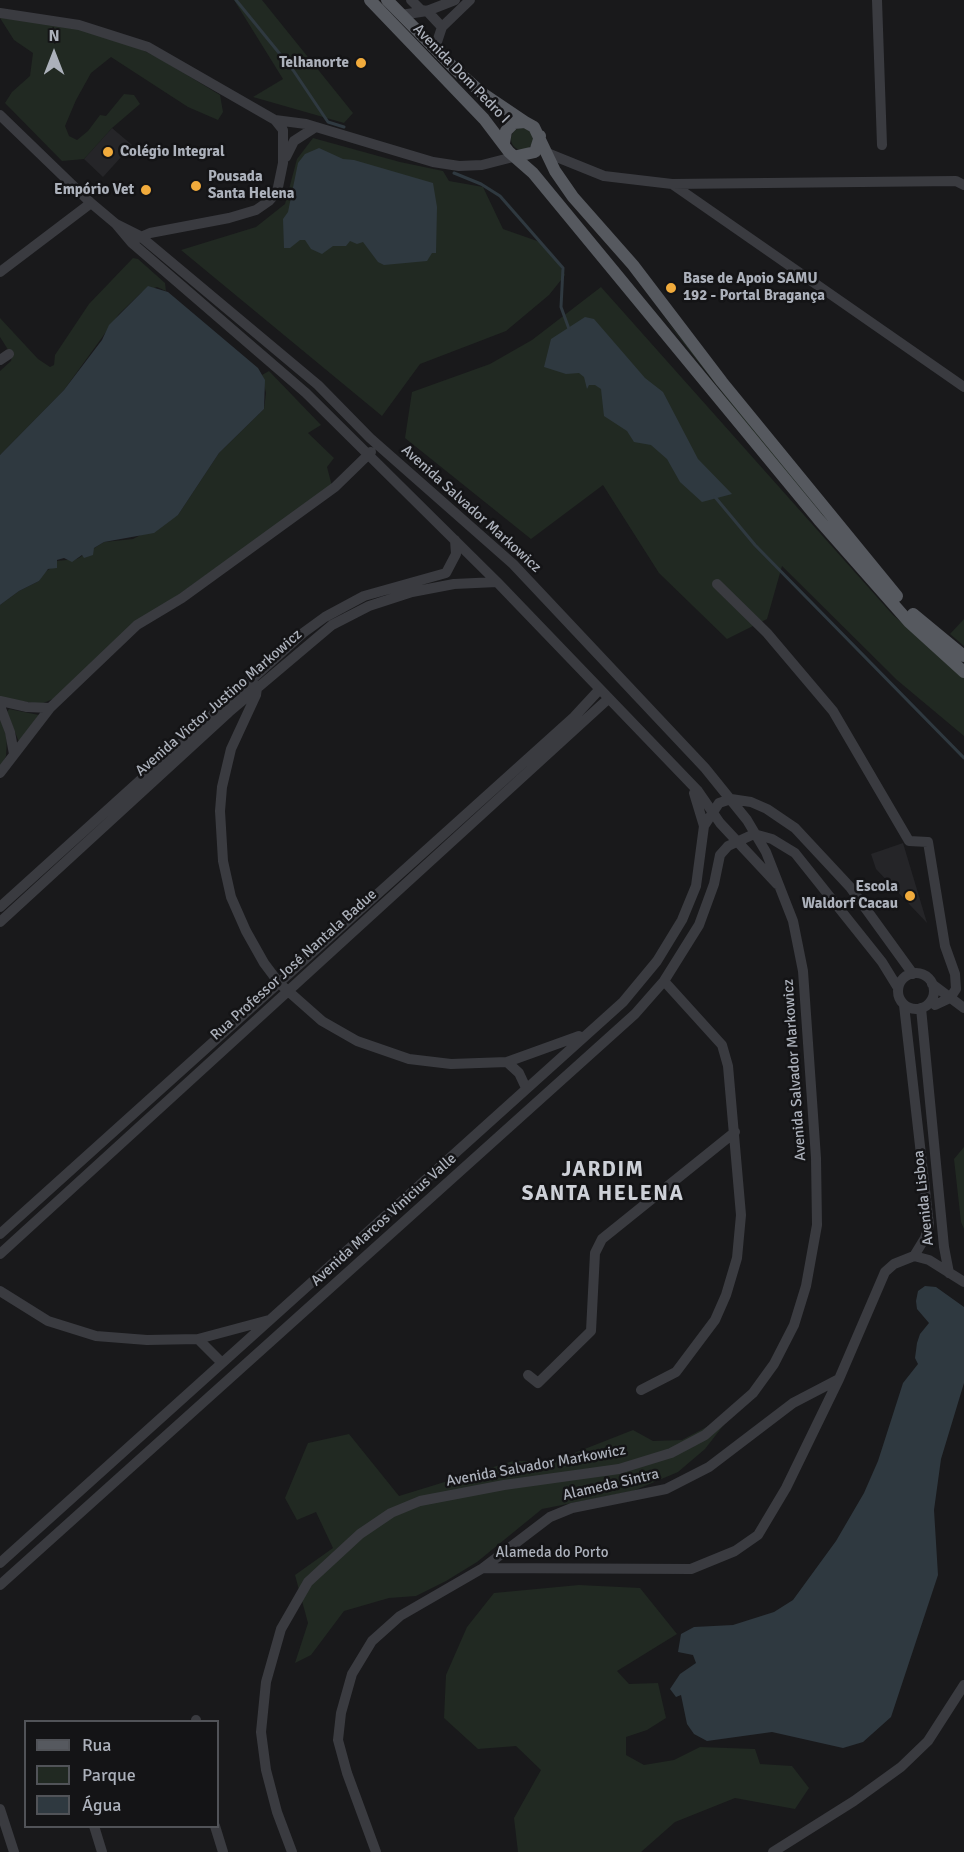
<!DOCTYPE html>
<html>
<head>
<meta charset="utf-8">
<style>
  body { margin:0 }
  #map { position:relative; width:964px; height:1852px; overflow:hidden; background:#19191b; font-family:Signika,sans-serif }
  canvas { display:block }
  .legend { position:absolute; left:24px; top:1720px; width:195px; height:108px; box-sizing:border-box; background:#141416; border:2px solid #515358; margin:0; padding:8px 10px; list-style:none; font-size:18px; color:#acb1bb }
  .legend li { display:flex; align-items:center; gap:12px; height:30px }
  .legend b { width:30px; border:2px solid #515358 }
  .north { position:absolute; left:24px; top:24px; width:60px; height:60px; -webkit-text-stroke:4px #141416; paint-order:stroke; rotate:0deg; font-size:16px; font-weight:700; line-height:24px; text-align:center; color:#acb1bb }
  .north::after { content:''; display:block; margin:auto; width:21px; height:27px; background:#acb1bb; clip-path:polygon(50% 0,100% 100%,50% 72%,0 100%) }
</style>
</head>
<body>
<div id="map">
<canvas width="964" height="1852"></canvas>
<ul class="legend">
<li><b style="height:8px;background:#56595f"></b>Rua</li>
<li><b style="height:16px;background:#212922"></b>Parque</li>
<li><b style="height:16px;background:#2f3940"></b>Água</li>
</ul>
<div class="north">N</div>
</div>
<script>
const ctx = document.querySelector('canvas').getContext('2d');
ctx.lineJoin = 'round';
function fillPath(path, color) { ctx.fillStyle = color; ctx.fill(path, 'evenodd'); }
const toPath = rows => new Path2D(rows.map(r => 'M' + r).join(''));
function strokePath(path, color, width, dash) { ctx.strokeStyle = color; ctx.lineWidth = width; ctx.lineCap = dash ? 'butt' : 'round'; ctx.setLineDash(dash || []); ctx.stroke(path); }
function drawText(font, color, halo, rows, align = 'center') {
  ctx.font = font + ' Signika,sans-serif'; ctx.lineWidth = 5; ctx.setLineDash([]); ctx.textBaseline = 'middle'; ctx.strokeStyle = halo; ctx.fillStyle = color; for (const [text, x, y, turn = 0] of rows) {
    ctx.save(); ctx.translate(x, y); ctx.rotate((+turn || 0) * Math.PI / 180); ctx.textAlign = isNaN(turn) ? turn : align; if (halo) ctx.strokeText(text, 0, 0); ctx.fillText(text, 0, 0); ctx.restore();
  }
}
fillPath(toPath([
  [112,128,132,145,103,177,84,159],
  [903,843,927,923,876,869,871,854]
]), '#252528');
fillPath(toPath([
  [234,0,262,0,353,113,344,123,253,97,283,79],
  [0,18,26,18,115,37,159,58,220,95,223,112,218,120,188,107,111,57,91,73,76,100,65,126,69,136,77,140,88,131,100,115,106,116,124,94,134,95,140,104,112,128,84,159,62,161,5,103,12,92,30,76,33,53,14,40],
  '511 139a11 11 0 1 1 22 0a11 11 0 1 1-22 0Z',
  [313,138,400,162,443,171,449,181,483,187,503,229,540,242,553,254,565,275,549,295,506,331,420,364,382,416,181,250,256,227,285,204,297,159],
  [133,258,138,259,165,283,166,291,157,287,142,292,119,314,64,390,0,455,0,371,11,361,12,356,0,337,0,318,38,359,50,367,54,365,55,355,89,304],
  [601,287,893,615,964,677,964,736,897,680,782,566,767,619,727,639,659,573,603,485,531,539,405,438,412,392,490,364,532,340],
  [660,313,902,607,964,666,913,621,768,451],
  [269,371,321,425,308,433,334,458,327,467,332,486,164,605,53,699,41,704,0,698,0,605,19,591,39,581,43,573,56,565,56,561,77,559,104,542,133,539,178,515,219,453,264,409,266,393,262,375],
  [964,619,964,646,950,634],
  [9,709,39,715,19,742,7,712],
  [0,719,7,737,6,756,0,769],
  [964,1147,964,1229,961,1222,954,1159],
  [733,1413,705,1449,678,1472,633,1491,542,1509,477,1562,446,1581,416,1596,389,1598,344,1611,311,1655,295,1663,308,1623,295,1575,333,1548,316,1512,297,1520,285,1498,308,1443,349,1434,399,1496,513,1461,554,1461,633,1430,653,1441,682,1440],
  [579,1585,640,1588,677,1634,617,1671,629,1684,658,1683,666,1718,647,1730,626,1737,626,1755,644,1765,674,1760,700,1747,755,1749,760,1764,792,1766,809,1788,795,1809,735,1798,675,1822,641,1852,518,1852,514,1818,541,1770,516,1746,478,1749,444,1718,446,1675,467,1627,494,1593]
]), '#212922');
fillPath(toPath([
  [319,148,343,159,354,160,433,183,437,207,436,253,432,253,427,261,384,265,378,262,363,242,357,244,350,241,346,246,333,246,322,254,311,249,305,240,300,240,290,248,284,248,283,219,288,212,298,163,305,154],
  [148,286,168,292,258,368,265,380,264,409,219,453,178,515,154,533,104,542,94,548,93,555,84,558,82,555,72,562,64,558,57,560,57,568,48,569,39,581,19,591,0,605,0,455,64,390,102,340,109,325],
  [585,317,594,319,645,378,663,392,698,459,732,494,702,502,680,482,667,459,651,445,634,442,627,431,604,416,601,389,595,385,589,385,587,389,584,377,579,373,566,374,544,367,551,339],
  [925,1286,936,1287,964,1307,964,1383,941,1459,934,1510,938,1575,891,1717,863,1742,843,1748,772,1732,707,1741,694,1734,687,1724,681,1695,676,1697,670,1689,680,1674,696,1663,693,1655,678,1652,681,1634,694,1627,733,1625,774,1612,793,1600,836,1541,864,1493,878,1461,903,1383,918,1364,915,1358,917,1343,920,1334,929,1323,917,1309,916,1301,918,1291]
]), '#2f3940');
strokePath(toPath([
  [236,0,293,70,328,122,344,127],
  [454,173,481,184,500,196,563,268,561,307,569,329],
  [715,497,755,545,964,758]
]), '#2f3940', 3);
strokePath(toPath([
  [411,0,421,10,427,11,442,27],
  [877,0,882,145],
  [0,13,79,25,148,47,275,120,306,124,433,162,459,166,482,165,517,156],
  [401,15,427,11,455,0],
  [435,48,442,27,470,0],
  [0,115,91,203,116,224,132,243,306,393,497,582,698,791,720,823,777,884],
  [547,153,604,176,672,184,956,181,964,185],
  [286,157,294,141,314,128],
  [672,184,964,387],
  [116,224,140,236,318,385,370,438,513,564,705,768,747,820,766,852,793,921,803,971,816,1158,817,1225,806,1286,794,1325,774,1364,753,1393,705,1435,671,1453,619,1469,504,1485,420,1501,391,1513,360,1534,308,1582,281,1629,266,1682,261,1732,266,1770,277,1812,292,1852],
  [136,239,150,233,229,218,256,210,269,201,277,192,283,163,283,130,275,120],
  [0,272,91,203],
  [0,360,9,354],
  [717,584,767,633,833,711,909,841,928,842,945,946,955,974,956,989,950,998,935,1005],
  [250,680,257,688,256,695,231,749,222,787,220,811,223,861,231,897,246,931,264,963,279,983,322,1021,357,1041,409,1059,451,1064,507,1062,579,1036],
  [0,701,27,707,50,708],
  [0,706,10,732,14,754],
  [0,773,50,708,137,625,182,598,335,487,371,452],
  [694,793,704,826],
  [0,907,303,633,325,617,364,596,446,573,456,554,455,540],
  [0,922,229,712,332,625,369,606,412,592,454,584,497,582],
  '898 991a18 18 0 1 1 36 0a18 18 0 1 1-36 0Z',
  [932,984,964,1008],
  [904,1005,929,1225,925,1238,914,1256],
  [921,1008,944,1247,949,1273],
  [507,1062,519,1073,526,1088],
  [0,1234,574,717,599,690],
  [0,1254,608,699],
  [0,1291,48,1321,96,1336,147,1340,198,1339,269,1320],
  [198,1339,222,1363],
  [528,1375,538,1383,591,1331,595,1253,602,1239,735,1132],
  [641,1390,676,1372,715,1320,726,1295,737,1258,741,1215,728,1066,722,1045,664,981],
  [0,1563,623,1002,657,961,682,920,696,886,704,826,719,803,731,799,751,802,767,809,795,828,850,887,913,974],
  [483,1568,691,1569,735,1551,758,1535,786,1488,839,1379,885,1272,894,1264,914,1256,929,1260,964,1282],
  [0,1585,635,1014,664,981,699,925,714,884,720,855,728,846,754,834,772,839,795,853,882,962,898,988],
  [196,1720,196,1722],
  [0,1809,14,1852],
  [94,1826,102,1852],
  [215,1826,223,1852],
  [376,1852,347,1773,338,1740,341,1713,352,1674,372,1641,400,1616,483,1568,550,1517,572,1508,666,1489,709,1467,793,1403,839,1379],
  [773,1852,854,1801,901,1767,928,1741,964,1685]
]), '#3a3b40', 10);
strokePath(toPath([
  [370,0,484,119,509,152,533,173,819,520,909,622,964,672],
  [387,0,456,70,482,93,525,122],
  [504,143,506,131,514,123,525,122,534,127,555,171,573,197,633,265,722,382,897,596],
  [517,156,535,152,540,136],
  [913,614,964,656]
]), '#56595f', 12);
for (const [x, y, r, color] of [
  [361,63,6,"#f1ab3c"],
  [108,152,6,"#f1ab3c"],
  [196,186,6,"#f1ab3c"],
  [146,190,6,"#f1ab3c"],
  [671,288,6,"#f1ab3c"],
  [910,896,6,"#f1ab3c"]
]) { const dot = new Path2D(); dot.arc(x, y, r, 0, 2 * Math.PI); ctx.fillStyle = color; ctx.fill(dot); strokePath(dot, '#141416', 2); }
drawText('bold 15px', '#acb1bb', '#141416', [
  ["Telhanorte",349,63],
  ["Colégio Integral",120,152,"left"],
  ["Pousada",208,177,"left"],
  ["Santa Helena",208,194,"left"],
  ["Empório Vet",134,190],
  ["Base de Apoio SAMU",683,279,"left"],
  ["192 - Portal Bragança",683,296,"left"],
  ["Escola",898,887],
  ["Waldorf Cacau",898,904]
], 'right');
drawText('15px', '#acb1bb', '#141416', [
  ["Avenida Dom Pedro I",461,74,46],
  ["Avenida Salvador Markowicz",471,509,42],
  ["Avenida Victor Justino Markowicz",219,703,-41],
  ["Rua Professor José Nantala Badue",294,965,-42],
  ["Avenida Salvador Markowicz",795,1070,-94],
  ["Avenida Lisboa",924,1198,-96],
  ["Avenida Marcos Vinicius Valle",384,1220,-42],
  ["Avenida Salvador Markowicz",536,1466,-10],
  ["Alameda Sintra",611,1485,-13],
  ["Alameda do Porto",552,1553]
]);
ctx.letterSpacing = '1.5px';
drawText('bold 21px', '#cdd0d7', '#141416', [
  ["JARDIM",603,1170],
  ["SANTA HELENA",603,1194]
]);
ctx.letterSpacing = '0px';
</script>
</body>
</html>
